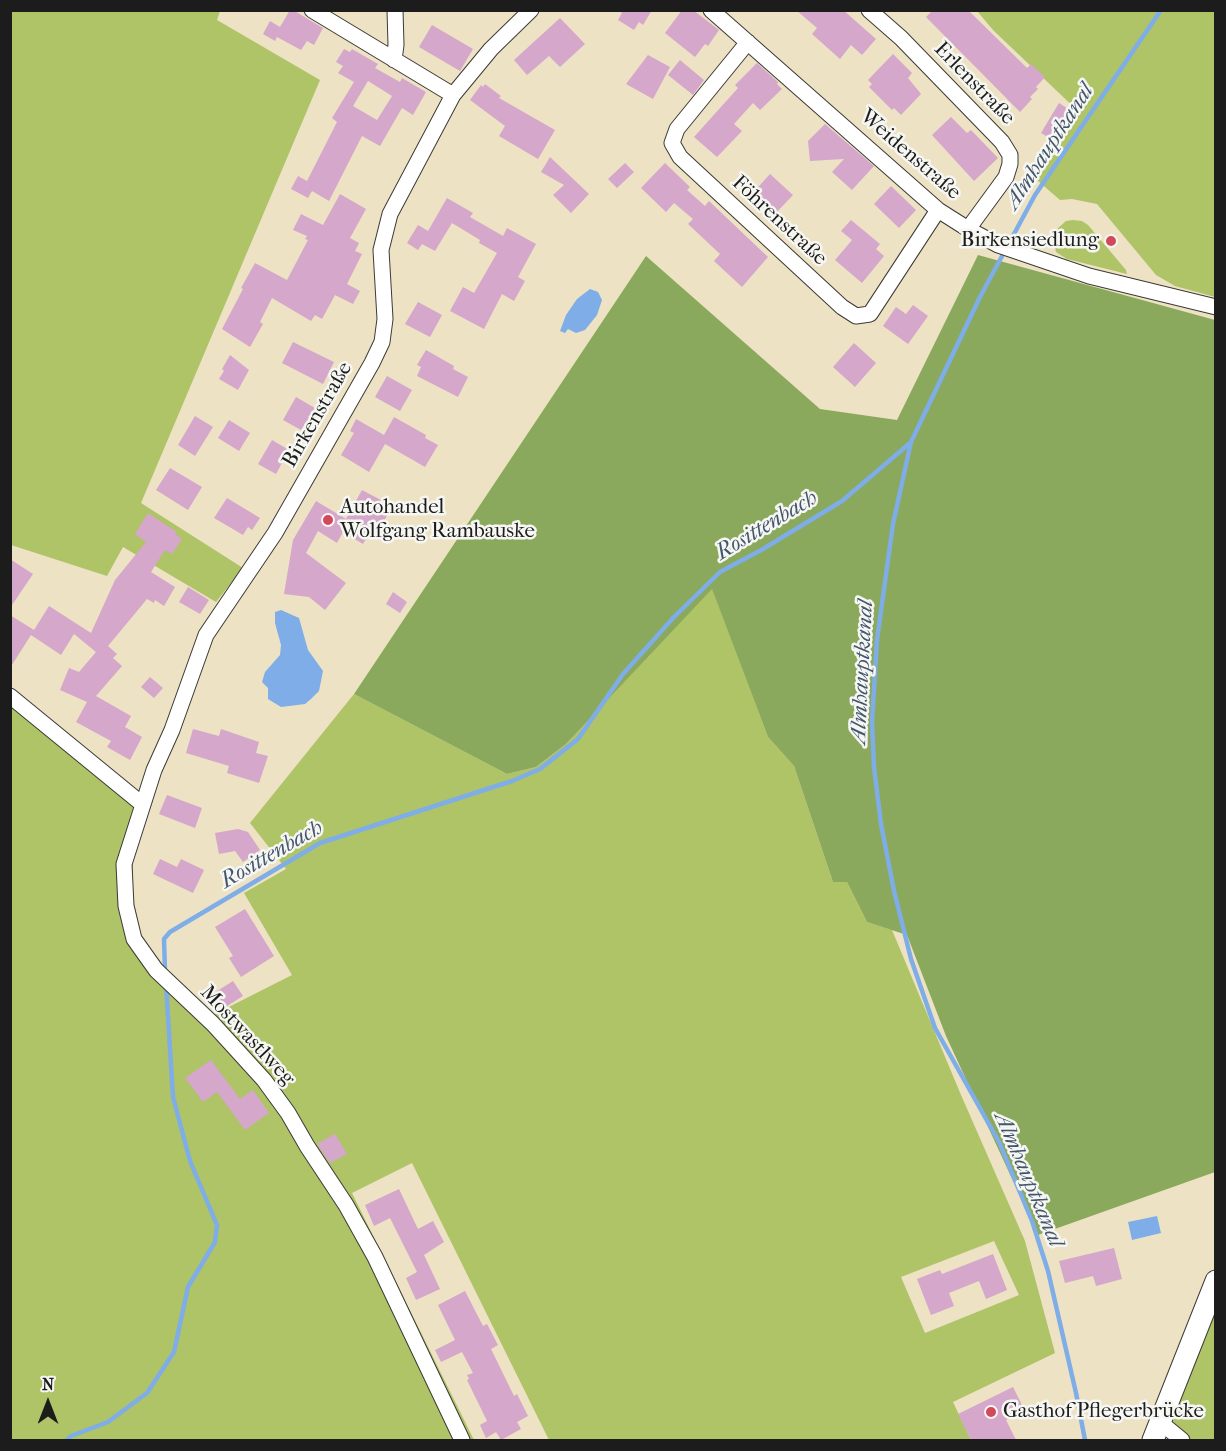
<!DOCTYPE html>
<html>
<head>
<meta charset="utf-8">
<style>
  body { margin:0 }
  #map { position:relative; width:1226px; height:1451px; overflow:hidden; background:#ede2c4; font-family:"IM FELL French Canon",serif }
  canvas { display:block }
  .frame { position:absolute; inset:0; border:12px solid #1c1c1c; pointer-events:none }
  .north { position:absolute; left:18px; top:1373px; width:60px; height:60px; -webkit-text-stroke:4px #f6f6f2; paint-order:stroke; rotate:0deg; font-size:16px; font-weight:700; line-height:24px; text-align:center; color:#1c1c1c }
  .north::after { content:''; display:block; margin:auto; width:21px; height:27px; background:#1c1c1c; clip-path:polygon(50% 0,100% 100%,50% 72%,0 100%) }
</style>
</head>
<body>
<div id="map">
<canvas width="1226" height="1451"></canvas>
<div class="frame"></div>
<div class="north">N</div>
</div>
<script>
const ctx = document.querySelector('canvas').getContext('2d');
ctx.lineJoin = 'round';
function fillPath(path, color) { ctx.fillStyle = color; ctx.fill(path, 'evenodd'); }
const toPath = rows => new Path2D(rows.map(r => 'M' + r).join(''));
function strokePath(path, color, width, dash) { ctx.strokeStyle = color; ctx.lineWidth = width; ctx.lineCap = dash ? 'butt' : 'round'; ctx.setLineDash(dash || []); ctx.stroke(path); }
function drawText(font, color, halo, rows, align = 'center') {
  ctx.font = font + ' "IM FELL French Canon",serif'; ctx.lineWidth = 5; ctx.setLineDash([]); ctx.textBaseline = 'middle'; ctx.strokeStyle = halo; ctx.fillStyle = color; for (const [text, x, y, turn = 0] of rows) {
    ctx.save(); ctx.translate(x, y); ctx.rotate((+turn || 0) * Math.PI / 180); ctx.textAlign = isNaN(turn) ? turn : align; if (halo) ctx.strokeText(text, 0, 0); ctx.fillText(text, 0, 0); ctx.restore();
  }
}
fillPath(toPath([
  [11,11,220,11,217,20,320,80,141,503,243,568,216,602,123,547,107,576,11,545],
  [977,11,1215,11,1215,297,1175,286,1156,275,1097,204,1072,199,1060,200,1037,180,1080,113,993,30],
  [1073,220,1082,221,1088,225,1126,270,1127,274,1067,259,1056,252,1053,240,1056,230,1066,221],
  [712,588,768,737,794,766,833,882,847,882,867,922,892,930,961,1095,1025,1241,1055,1353,953,1402,971,1440,549,1440,412,1163,352,1193,474,1440,11,1440,10,692,129,788,153,801,133,853,133,898,143,943,170,974,213,1015,292,975,244,893,286,869,250,823,354,694,507,774,536,767,566,744],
  [994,1241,1019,1295,925,1333,901,1277],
  [1215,1304,1215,1440,1187,1440,1178,1434,1172,1418]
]), '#afc367');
fillPath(toPath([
  [978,255,1215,320,1215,1172,1038,1235,946,1036,907,935,867,922,847,882,833,882,794,766,768,737,712,589,566,744,536,767,507,774,354,694,646,256,820,409,897,420]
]), '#8ba95c');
fillPath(toPath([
  [590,289,598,292,602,300,597,315,585,330,576,333,568,329,565,333,560,331,566,315,577,299],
  [281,610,299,618,308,650,323,671,319,691,311,699,305,704,281,707,268,699,268,688,262,682,265,672,280,655,281,645,275,623,275,612],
  [1157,1216,1161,1233,1132,1240,1128,1222]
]), '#7eade8');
strokePath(toPath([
  [165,972,164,939,170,932,320,843,512,781,540,769,578,739,623,674,674,617,720,572,763,549,842,501,910,443],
  [67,1440,71,1436,108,1422,147,1393,174,1352,188,1287,215,1242,217,1225,190,1161,173,1097,166,984],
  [1085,1440,1076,1393,1048,1271,1032,1221,999,1142,935,1028,911,959,894,891,881,824,874,767,872,722,877,640,893,524,911,442,980,297,1035,195,1161,10]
]), '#7eade8', 4.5);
fillPath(toPath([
  [290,10,293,10,323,28,314,45,307,41,301,50,277,37,275,41,263,34,270,21,280,27],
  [617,10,652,10,643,25,639,22,634,30,618,20,622,13],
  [682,10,693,10,719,30,708,46,705,44,695,57,665,33],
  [796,10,843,10,876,39,862,55,851,45,840,59,812,34,817,28],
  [933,10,968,10,1027,68,1031,64,1045,77,1036,87,1038,89,1030,97,1032,99,1020,112,926,17],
  [560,18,585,44,560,67,549,56,527,75,514,60],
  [432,25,473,49,460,71,419,47],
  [344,49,350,52,352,49,378,64,375,68,400,82,402,78,426,92,413,115,402,108,380,146,362,136,329,201,312,191,308,198,291,189,298,176,307,181,337,122,332,118,354,82,338,73,343,66,336,62],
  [368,81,392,96,377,120,353,106],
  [893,54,912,73,908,78,921,94,901,115,894,108,892,110,869,87,872,84,868,80],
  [648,55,670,67,653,99,626,84],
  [680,60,704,80,693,95,668,75],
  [757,63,778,82,777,84,782,89,760,110,753,103,734,124,742,131,717,157,694,137,738,88,735,85],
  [485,84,501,96,499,98,555,130,538,159,499,136,505,126,470,100,481,85,483,87],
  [1059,103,1073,112,1055,141,1041,133],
  [951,117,967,133,971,130,998,158,974,181,932,135],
  [825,124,874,166,852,190,832,172,844,159,810,161,808,141],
  [550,157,589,194,571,213,553,195,564,185,541,172],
  [625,163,634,172,617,188,608,179],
  [665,163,690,187,687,190,705,206,709,201,768,257,742,287,714,261,720,254,688,224,693,219,674,203,666,212,641,188],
  [770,174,793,195,773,216,751,195],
  [891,186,916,210,899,228,874,204],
  [340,194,366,209,350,238,359,243,355,251,362,254,347,284,360,291,353,304,335,295,322,319,315,315,311,321,272,298,260,322,263,324,250,347,222,329,243,289,241,288,255,263,287,280,308,240,305,239,307,236,293,230,301,214,323,225],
  [447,198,473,213,470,217,503,236,507,228,536,244,518,277,525,281,514,301,502,294,484,329,450,311,463,287,474,293,497,253,479,243,480,240,452,223,435,251,422,244,418,250,407,243,418,225,428,231],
  [851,220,880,244,876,249,884,256,862,283,835,260,852,240,841,231],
  [418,302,442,315,430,337,405,324],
  [913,305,928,316,908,344,883,326,896,307,906,314],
  [293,342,334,362,323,384,282,363],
  [854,343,876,363,855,387,833,367],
  [426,350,454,366,453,369,468,377,458,397,417,376,421,367,417,365],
  [230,355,249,370,238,390,219,379,224,371,222,369],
  [387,376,412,390,400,411,375,397],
  [296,397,315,408,301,430,283,420],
  [195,416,213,427,195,456,178,445],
  [394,417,426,435,425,438,438,445,425,467,385,444,369,472,341,455,354,433,350,431,356,419,384,435],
  [229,420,250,433,239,451,218,438],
  [272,440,289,450,276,474,258,464],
  [170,468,202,487,188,510,156,490],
  [362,490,392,506,382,525,376,522,363,544,343,532,337,543,318,531,306,553,346,583,325,610,309,597,284,594,293,540,316,501,346,519],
  [227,498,260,518,252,530,248,527,243,535,214,518],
  [148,513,177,532,175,534,182,539,172,554,165,550,151,572,175,587,164,606,155,600,154,603,147,599,108,646,117,654,113,658,122,666,96,696,131,716,125,727,142,737,130,760,107,747,111,741,76,722,87,702,60,690,69,668,79,672,96,652,74,634,61,655,31,635,10,668,10,615,34,630,49,606,91,633,115,580,146,542,135,534],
  [10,559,33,574,10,608],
  [188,587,209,600,200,614,179,602],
  [393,592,407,602,400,613,386,604],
  [150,677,163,688,154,698,141,687],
  [193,729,219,736,221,729,259,742,256,753,268,756,259,783,227,773,229,766,186,753],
  [167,795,202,808,195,828,159,814],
  [238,829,248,832,260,850,243,862,235,851,219,854,215,833],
  [160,859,177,867,181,859,204,870,193,893,153,874],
  [245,909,274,956,241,977,229,958,233,956,215,927],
  [233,981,243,996,224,1008,214,993],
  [211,1060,240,1099,253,1090,269,1113,245,1130,217,1092,203,1102,185,1078],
  [335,1134,347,1154,330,1163,317,1144],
  [399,1189,418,1229,433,1221,444,1242,424,1255,440,1289,416,1300,406,1278,417,1272,390,1218,374,1226,365,1205],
  [1114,1248,1122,1279,1096,1286,1093,1276,1065,1283,1059,1261],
  [993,1254,1007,1290,986,1299,979,1281,949,1293,954,1306,931,1315,917,1279,940,1270,942,1274],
  [465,1291,483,1326,487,1324,498,1345,491,1349,514,1396,517,1394,528,1416,517,1422,521,1429,501,1440,496,1432,486,1438,480,1425,487,1421,467,1380,469,1379,467,1375,473,1373,462,1352,441,1362,435,1350,455,1340,438,1305],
  [1013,1387,1025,1411,1006,1420,1016,1440,971,1440,958,1414]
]), '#d4a7cb');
const street = toPath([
  [312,10,453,95],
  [711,10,938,210,968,229,998,245,1089,276,1216,307],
  [869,10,901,38,1002,142,1010,155,1010,164,1006,177,968,229],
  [748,42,677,129,672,143,680,157,842,307,856,316,870,314,938,210],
  [394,60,396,45,395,10],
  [10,696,142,804],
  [1160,1422,1182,1440],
  [462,1440,375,1257,346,1205,307,1146,288,1113,264,1080,213,1024,156,970,134,939,126,906,124,864,154,770,172,730,206,635,275,533,372,363,382,342,385,319,381,250,390,214,453,95,491,49,531,10]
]);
const secondary = toPath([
  [1153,1440,1216,1281]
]);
strokePath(street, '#3b3a35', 17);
strokePath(secondary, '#3b3a35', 23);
strokePath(street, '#fff', 15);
strokePath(secondary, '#fff', 21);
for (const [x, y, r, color] of [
  [1111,241,6,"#d1495b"],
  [328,520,6,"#d1495b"],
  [991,1412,6,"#d1495b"]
]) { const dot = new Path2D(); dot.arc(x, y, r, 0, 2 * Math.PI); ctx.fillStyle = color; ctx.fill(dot); strokePath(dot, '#f6f6f2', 2); }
drawText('21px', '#1c1c1c', '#f6f6f2', [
  ["Erlenstraße",974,84,46],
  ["Weidenstraße",910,155,41],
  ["Föhrenstraße",779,221,43],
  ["Birkenstraße",318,415,-60],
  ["Mostwastlweg",247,1036,47]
]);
drawText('21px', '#1c1c1c', '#f6f6f2', [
  ["Birkensiedlung",1099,241,"right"],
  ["Autohandel",340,508],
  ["Wolfgang Rambauske",340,532],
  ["Gasthof Pflegerbrücke",1003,1412]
], 'left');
drawText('italic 22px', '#43566e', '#f6f6f2', [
  ["Almhauptkanal",1050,147,-57],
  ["Rosittenbach",767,526,-31],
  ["Almhauptkanal",863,672,-87],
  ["Rosittenbach",272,855,-30],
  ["Almhauptkanal",1028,1180,67]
]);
</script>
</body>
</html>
